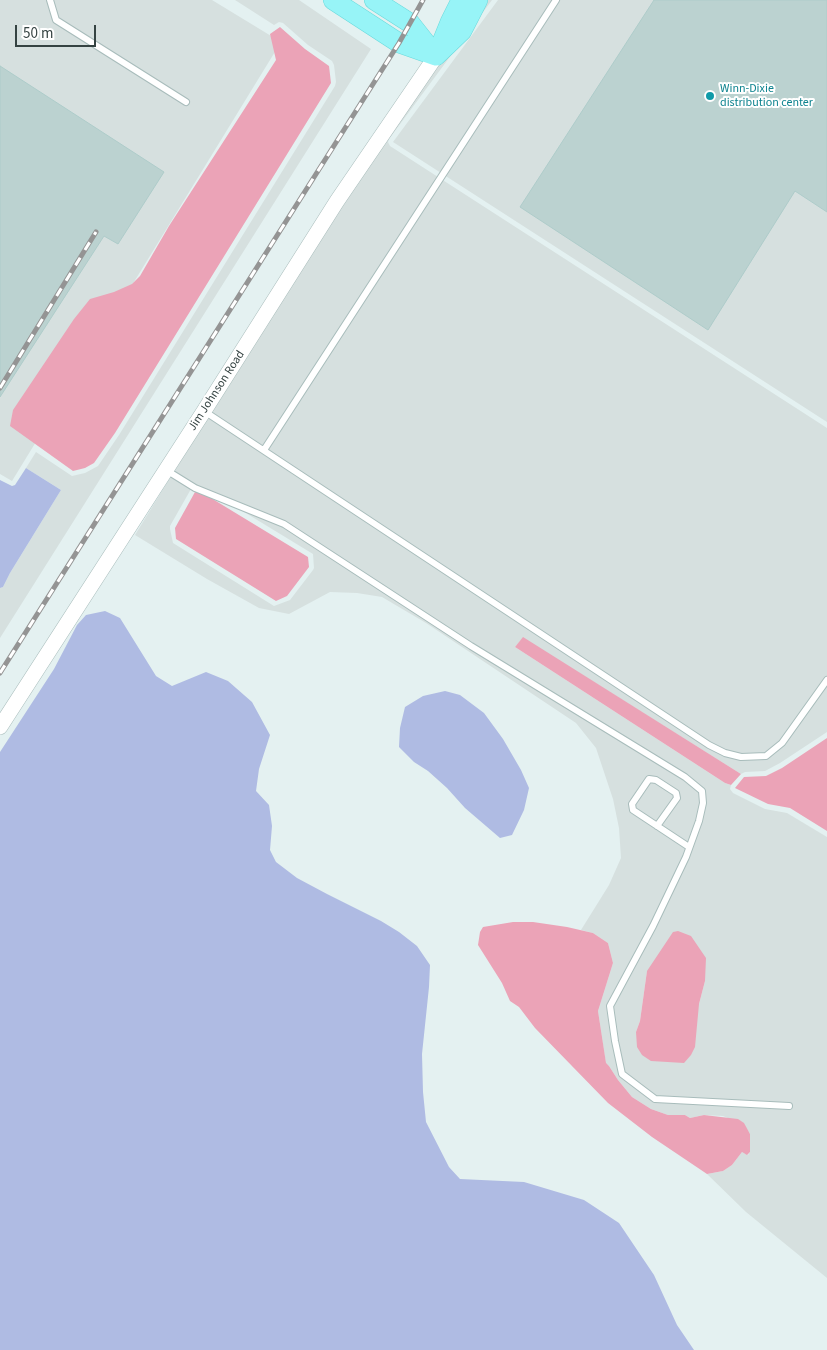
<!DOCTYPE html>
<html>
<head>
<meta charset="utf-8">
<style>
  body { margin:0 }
  #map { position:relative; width:827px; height:1350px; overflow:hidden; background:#e4f1f1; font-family:"Source Sans 3",sans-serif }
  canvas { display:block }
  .scale { position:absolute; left:15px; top:25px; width:81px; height:22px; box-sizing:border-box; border:2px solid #354342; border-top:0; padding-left:6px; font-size:15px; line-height:18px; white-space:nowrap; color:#354342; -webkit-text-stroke:4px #fff; paint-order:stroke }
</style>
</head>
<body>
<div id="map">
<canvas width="827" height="1350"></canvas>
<div class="scale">50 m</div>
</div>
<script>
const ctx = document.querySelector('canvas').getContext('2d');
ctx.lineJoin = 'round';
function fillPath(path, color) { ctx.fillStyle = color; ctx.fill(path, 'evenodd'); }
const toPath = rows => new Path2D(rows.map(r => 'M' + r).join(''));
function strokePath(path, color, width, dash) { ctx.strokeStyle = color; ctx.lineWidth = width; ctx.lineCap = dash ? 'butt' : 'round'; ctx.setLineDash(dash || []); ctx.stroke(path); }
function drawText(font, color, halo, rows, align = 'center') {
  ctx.font = font + ' "Source Sans 3",sans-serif'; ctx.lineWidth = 4; ctx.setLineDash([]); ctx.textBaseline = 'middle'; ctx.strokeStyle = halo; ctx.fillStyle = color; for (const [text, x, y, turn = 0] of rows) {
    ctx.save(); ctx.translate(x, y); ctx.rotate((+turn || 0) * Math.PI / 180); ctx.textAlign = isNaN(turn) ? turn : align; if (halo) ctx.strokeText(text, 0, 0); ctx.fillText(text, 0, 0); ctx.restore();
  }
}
fillPath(toPath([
  [0,0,212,0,281,42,12,481,0,474],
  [235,0,299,0,371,49,0,638,0,588,3,587,10,573,61,490,26,468,36,452,72,476,85,473,98,466,119,435,335,86,336,82,334,65,332,61,308,45,283,23,279,22,274,25],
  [485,0,492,0,389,139,388,142,390,146,827,428,827,732,780,763,765,771,745,772,741,774,523,638,515,647,725,783,731,785,730,789,733,793,765,809,787,813,827,837,827,1278,746,1212,707,1174,723,1171,732,1165,742,1152,748,1155,750,1152,750,1134,743,1123,738,1120,733,1120,723,1116,704,1115,690,1118,685,1115,668,1115,651,1109,632,1097,618,1080,609,1066,606,1064,598,1011,613,963,608,943,593,933,581,930,609,885,621,858,619,828,613,799,596,748,576,723,426,623,382,597,357,593,330,592,289,614,259,608,207,579,135,535,222,393,342,204,438,63],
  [193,487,208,490,313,554,314,568,313,570,290,600,274,606,173,543,170,529,170,526,191,489],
  [647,971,705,981,699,1004,636,1032,640,1021],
  [498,0,827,0,827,422,393,142]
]), '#d6e0df');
fillPath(toPath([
  [26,468,61,490,10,573,3,587,0,588,0,480,12,486,15,485],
  [105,611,120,618,156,676,172,686,206,672,228,681,252,702,270,735,259,769,256,791,269,805,272,826,270,850,276,862,297,878,327,894,381,921,399,932,417,946,430,965,429,987,422,1054,423,1092,426,1122,449,1167,460,1179,524,1182,584,1200,619,1223,654,1275,677,1325,694,1350,0,1350,0,752,54,669,77,625,86,615],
  [445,691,460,695,484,713,503,739,521,770,529,788,524,810,512,835,500,838,465,808,447,788,428,771,414,762,399,747,400,728,405,707,423,696]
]), '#afbbe3');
fillPath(toPath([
  [280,27,305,49,329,66,331,83,115,433,94,463,85,468,73,471,10,426,13,410,74,319,90,299,114,292,132,284,140,276,169,226,276,60,270,34],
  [195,492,206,495,308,557,309,567,287,596,276,601,176,539,175,528],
  [523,637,741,774,731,785,725,783,515,647],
  [827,738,827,831,790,808,768,804,735,788,744,777,766,776,782,768],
  [513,922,533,922,567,927,593,933,608,943,613,963,598,1011,606,1063,609,1066,618,1080,632,1097,651,1109,668,1115,685,1115,690,1118,704,1115,738,1119,744,1123,750,1134,750,1152,747,1155,742,1152,732,1165,723,1171,707,1174,652,1137,608,1103,535,1028,519,1007,510,1001,502,983,478,945,480,932,483,927],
  [678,931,691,936,706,958,705,981,699,1004,695,1047,691,1055,684,1063,651,1061,642,1055,637,1047,636,1032,640,1021,647,971,673,932]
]), '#eba3b7');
const building = toPath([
  [654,0,827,0,827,212,795,191,708,330,520,207,654,0],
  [0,66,164,172,118,244,104,236,0,397,0,66]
]);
fillPath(building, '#bbd2d0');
strokePath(building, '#aeccca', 1);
const service = toPath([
  [50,0,56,20,186,102],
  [204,411,709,745,725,753,741,757,766,756,782,743,827,680],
  [264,450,556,0],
  [166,470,195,488,284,524,471,646,685,777,702,791,703,803,699,821,686,857,653,926,610,1006,615,1041,622,1074,655,1099,789,1106],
  [657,826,677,798,676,793,656,780,649,779,632,804,633,810,689,847]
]);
const tertiary = toPath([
  [0,727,204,411,337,201,436,56]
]);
const primary = toPath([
  [333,0,399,43,436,56],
  [374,0,410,23,436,56],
  [439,49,450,22,461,0],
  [436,56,462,31,478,0]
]);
strokePath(service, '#a8bcbb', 8);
strokePath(tertiary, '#a8bcbb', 16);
strokePath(primary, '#68d9db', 20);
strokePath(service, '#fff', 6);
strokePath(tertiary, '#fff', 15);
strokePath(primary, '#97f4f7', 19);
const rail = toPath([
  [0,388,96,232],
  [0,673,399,43,423,0]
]);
strokePath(rail, '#949494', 5);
strokePath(rail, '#fff', 3, [9]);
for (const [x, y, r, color] of [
  [710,96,5,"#0f9aa8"]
]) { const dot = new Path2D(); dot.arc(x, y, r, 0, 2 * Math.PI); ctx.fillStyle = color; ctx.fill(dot); strokePath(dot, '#fff', 2); }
drawText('12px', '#0d838f', '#fff', [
  ["Winn-Dixie",720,89],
  ["distribution center",720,103]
], 'left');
drawText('12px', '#354342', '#fff', [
  ["Jim Johnson Road",217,391,-57]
]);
</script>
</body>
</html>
